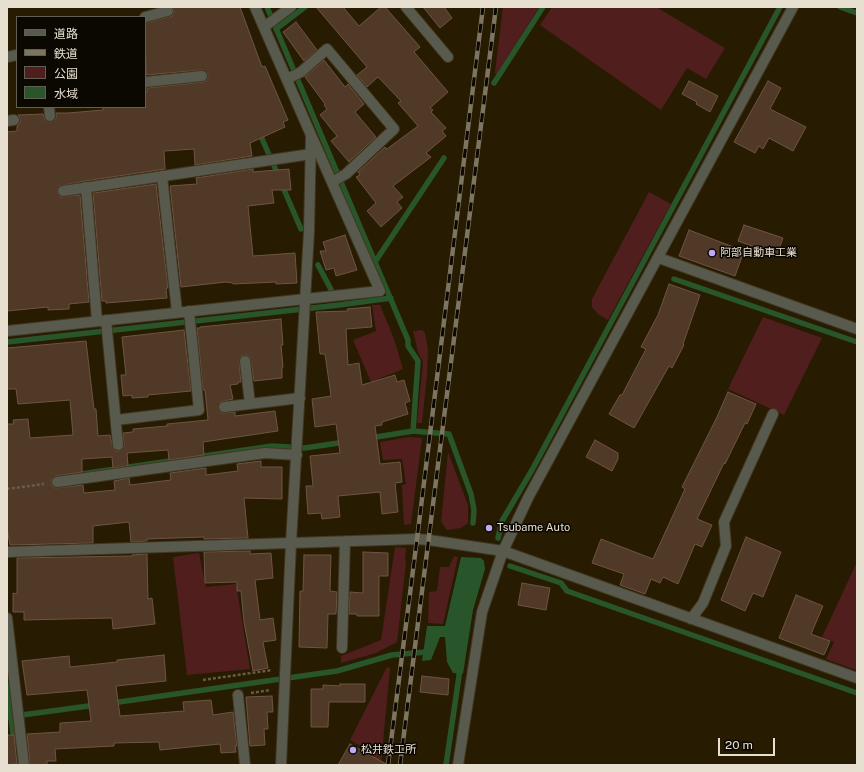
<!DOCTYPE html>
<html>
<head>
<meta charset="utf-8">
<style>
  body { margin:0 }
  #map { position:relative; width:864px; height:772px; overflow:hidden; background:#271b02; font-family:"Public Sans","Noto Sans JP",sans-serif }
  canvas { display:block }
  .frame { position:absolute; inset:0; border:8px solid #e7e0d1; pointer-events:none }
  .legend { position:absolute; left:16px; top:16px; width:130px; height:92px; box-sizing:border-box; background:#0b0701; border:1px solid #635e54; margin:0; padding:5px 7px; list-style:none; font-size:12px; color:#e7e0d1 }
  .legend li { display:flex; align-items:center; gap:8px; height:20px }
  .legend b { width:20px; border:1px solid #635e54 }
  .scale { position:absolute; left:718px; top:738px; width:57px; height:18px; box-sizing:border-box; border:2px solid #e7e0d1; border-top:0; padding-left:5px; font-size:12px; line-height:14px; white-space:nowrap; color:#e7e0d1; -webkit-text-stroke:3px #0b0701; paint-order:stroke }
</style>
</head>
<body>
<div id="map">
<canvas width="864" height="772"></canvas>
<div class="frame"></div>
<ul class="legend">
<li><b style="height:5px;background:#585a4d"></b>道路</li>
<li><b style="height:5px;background:#7e7560"></b>鉄道</li>
<li><b style="height:11px;background:#501f1d"></b>公園</li>
<li><b style="height:11px;background:#28562a"></b>水域</li>
</ul>
<div class="scale">20 m</div>
</div>
<script>
const ctx = document.querySelector('canvas').getContext('2d');
ctx.lineJoin = 'round';
function fillPath(path, color) { ctx.fillStyle = color; ctx.fill(path, 'evenodd'); }
const toPath = rows => new Path2D(rows.map(r => 'M' + r).join(''));
function strokePath(path, color, width, dash) { ctx.strokeStyle = color; ctx.lineWidth = width; ctx.lineCap = dash ? 'butt' : 'round'; ctx.setLineDash(dash || []); ctx.stroke(path); }
function drawText(font, color, halo, rows, align = 'center') {
  ctx.font = font + ' "Public Sans","Noto Sans JP",sans-serif'; ctx.lineWidth = 3; ctx.setLineDash([]); ctx.textBaseline = 'middle'; ctx.strokeStyle = halo; ctx.fillStyle = color; for (const [text, x, y, turn = 0] of rows) {
    ctx.save(); ctx.translate(x, y); ctx.rotate((+turn || 0) * Math.PI / 180); ctx.textAlign = isNaN(turn) ? turn : align; if (halo) ctx.strokeText(text, 0, 0); ctx.fillText(text, 0, 0); ctx.restore();
  }
}
fillPath(toPath([
  [503,7,539,7,496,75,495,72],
  [552,7,656,7,725,48,706,79,687,68,661,110,540,25],
  [649,192,671,204,608,320,598,314,592,307,592,299],
  [372,305,380,305,394,339,403,369,371,382,353,340,376,331],
  [763,317,822,338,784,415,728,389],
  [422,330,425,333,428,350,427,375,422,423,417,423,423,362,418,352,413,331],
  [409,437,422,438,411,524,404,525,402,485,406,484,402,459,383,460,380,442],
  [448,452,468,505,468,523,461,528,447,530,441,522],
  [395,547,406,548,405,559,406,563,397,642,376,653,341,663,341,656,381,640],
  [199,553,206,587,236,584,250,669,187,675,173,557],
  [454,556,458,557,443,624,428,623,429,592,437,591,440,567,449,567],
  [857,562,857,667,856,670,826,659,834,642,822,637],
  [387,667,390,668,382,753,381,765,372,765,373,753,350,740]
]), '#501f1d');
fillPath(toPath([
  [461,557,481,558,484,561,485,569,473,610,463,674,453,673,447,662,445,637,440,637,431,660,422,661,427,626,445,626]
]), '#28562a');
strokePath(toPath([
  [267,7,408,340,408,346,418,361,413,431,449,434,471,494,474,510,473,523],
  [840,7,857,13],
  [276,29,305,7],
  [494,83,543,7],
  [259,132,279,177],
  [282,185,301,229],
  [375,262,444,158],
  [318,265,335,297],
  [674,279,857,342],
  [7,342,339,305,391,298],
  [370,438,413,431],
  [47,479,272,446,305,448,345,442],
  [498,538,502,521,532,470,780,7],
  [510,566,561,583,567,591,857,693],
  [7,685,14,742],
  [112,703,337,671,392,655,426,652,427,649],
  [7,717,96,705],
  [446,765,459,676,459,668]
]), '#28562a', 5.5);
const building = toPath([
  [173,7,240,7,262,67,265,66,288,120,283,122,285,127,250,143,252,156,195,165,194,149,164,151,165,169,85,181,59,186,57,192,60,197,80,195,89,302,69,304,69,309,48,310,48,307,7,311,7,132,17,131,17,126,20,123,20,119,18,115,43,114,45,120,50,122,56,119,56,113,68,113,103,110,103,107,145,107,145,92,147,92,147,88,203,82,206,81,208,78,207,73,202,70,146,75,145,23,172,16,174,12,173,7],
  [316,7,343,7,359,26,381,7,385,7,420,47,414,52,448,92,430,108,433,110,431,112,446,128,442,131,446,136,426,153,431,157,393,186,403,197,397,202,402,208,381,227,367,211,376,203,356,177,360,175,358,172,385,147,387,149,418,126,398,103,401,101,378,77,367,87,357,75,367,67,316,7],
  [423,7,444,7,452,18,440,28,423,7],
  [296,22,317,50,304,61,283,32,296,22],
  [324,60,345,87,348,84,364,104,355,112,376,137,349,162,331,141,337,136,320,115,327,109,324,105,325,104,305,77,324,60],
  [689,81,718,96,710,112,696,104,697,102,682,94,689,81],
  [768,81,781,88,770,109,806,127,793,151,769,138,763,149,759,146,755,153,734,142,768,81],
  [253,169,253,172,289,169,291,190,272,190,274,203,248,206,253,256,295,253,297,283,276,284,276,282,233,284,233,283,226,282,181,287,170,186,197,184,196,178,253,169],
  [156,184,168,288,166,288,167,298,106,303,106,301,102,301,93,193,156,184],
  [744,225,783,238,777,255,738,241,744,225],
  [689,230,744,251,735,276,679,256,689,230],
  [345,235,357,270,336,276,334,268,326,270,320,251,326,251,323,242,345,235],
  [669,284,700,295,683,344,684,345,672,368,669,366,634,428,609,414,620,395,622,395,646,349,641,347,658,315,669,284],
  [370,307,372,327,346,329,348,365,359,363,362,385,395,375,397,382,404,380,410,401,405,403,408,414,382,422,382,425,375,426,380,464,400,462,402,482,395,483,398,512,382,514,380,492,338,496,340,517,322,519,321,513,308,514,306,486,313,486,310,456,340,453,336,424,315,427,312,399,331,396,325,354,320,354,316,312,348,311,347,309,370,307],
  [281,319,283,345,281,345,283,367,282,368,282,378,254,381,250,357,247,355,241,356,239,362,241,382,238,382,238,384,230,385,233,399,220,402,218,407,221,413,235,412,235,416,275,411,278,431,203,442,204,455,169,460,168,450,127,453,128,466,113,468,112,457,82,459,82,472,56,476,51,480,52,486,55,488,83,485,84,493,115,490,114,481,129,478,130,485,171,480,170,473,206,468,206,475,238,471,237,464,261,461,261,467,282,467,282,499,244,498,248,538,204,539,204,537,147,539,147,541,131,542,129,522,93,526,93,543,10,545,7,528,7,424,14,424,13,420,28,419,30,438,73,435,70,400,18,404,16,389,7,389,7,348,86,341,94,409,96,409,98,436,110,435,113,448,115,451,119,451,124,447,123,433,133,432,133,429,167,426,167,424,208,420,205,390,203,390,197,328,200,328,200,327,281,319],
  [184,330,191,391,148,395,148,397,132,398,132,395,123,396,121,375,126,375,122,337,184,330],
  [728,392,756,404,747,424,745,423,725,464,724,463,697,519,712,525,702,547,695,544,678,584,663,577,660,583,651,579,645,594,620,585,624,574,592,563,601,539,653,559,685,489,682,487,716,419,728,392],
  [595,440,618,453,618,459,612,471,586,457,595,440],
  [746,537,781,552,763,597,753,593,745,611,721,600,746,537],
  [250,551,250,554,271,553,273,578,255,580,260,620,273,618,276,640,263,642,268,668,253,671,244,622,241,591,237,591,237,582,205,583,204,552,250,551],
  [363,552,388,553,388,576,379,576,379,616,357,616,357,614,349,614,350,592,363,593,363,552],
  [147,554,148,599,152,598,155,624,113,629,112,618,24,620,24,612,13,612,13,593,17,594,17,558,132,556,132,555,147,554],
  [304,555,331,555,330,591,337,592,336,614,328,614,327,648,299,647,300,591,303,591,304,555],
  [522,583,550,588,546,610,518,605,522,583],
  [796,595,823,606,811,634,830,641,824,655,779,638,796,595],
  [164,655,166,681,116,686,120,716,184,711,183,702,211,700,213,715,233,712,237,746,235,746,236,752,221,753,220,744,160,750,159,742,114,743,114,746,55,749,56,761,47,761,47,765,30,765,27,734,60,732,60,723,91,721,87,690,27,695,22,661,69,656,70,667,117,662,117,660,164,655],
  [422,676,449,679,448,695,420,692,422,676],
  [340,684,365,684,365,702,329,702,328,727,311,727,311,689,323,689,323,685,340,686,340,684],
  [272,696,273,712,267,712,268,729,264,729,265,745,250,746,246,697,272,696],
  [7,735,14,735,17,764,7,765,7,735],
  [350,744,388,765,338,765,350,744]
]);
fillPath(building, '#513928');
strokePath(building, '#6e5443', 1);
const lane = toPath([
  [57,482,265,453,297,455]
]);
const street = toPath([
  [255,7,311,135,309,232,291,543,281,765],
  [406,7,448,57],
  [145,17,168,11],
  [264,27,291,7],
  [7,57,17,55],
  [287,79,301,72,327,49,394,129,346,174,332,182],
  [145,82,202,76],
  [49,107,50,116],
  [7,121,14,120],
  [162,176,177,312],
  [86,187,97,321],
  [63,191,311,154],
  [659,258,857,329],
  [106,320,118,445],
  [7,331,380,291,312,137],
  [245,361,250,404],
  [224,407,300,398],
  [116,420,199,410,189,311],
  [7,552,417,539,429,540,503,551,857,678],
  [7,618,24,765],
  [691,619,703,603,726,546,724,522,773,414],
  [342,648,345,541],
  [238,695,245,765],
  [458,765,482,612,503,551,528,498,793,7]
]);
strokePath(lane, '#42371f', 12);
strokePath(street, '#42371f', 12);
strokePath(toPath([
  [7,489,44,484],
  [203,680,272,670],
  [251,693,270,690]
]), '#665b46', 2.5, [3, 2]);
strokePath(lane, '#585a4d', 10);
strokePath(street, '#585a4d', 10);
const rail = toPath([
  [388,765,417,539,483,7],
  [400,765,496,7]
]);
strokePath(rail, '#7e7560', 4.5);
strokePath(rail, '#0b0701', 3, [9]);
for (const [x, y, r, color] of [
  [712,253,4,"#bcaaf5"],
  [489,528,4,"#bcaaf5"],
  [353,750,4,"#bcaaf5"]
]) { const dot = new Path2D(); dot.arc(x, y, r, 0, 2 * Math.PI); ctx.fillStyle = color; ctx.fill(dot); strokePath(dot, '#0b0701', 1.5); }
drawText('11px', '#e7e0d1', '#0b0701', [
  ["阿部自動車工業",720,253],
  ["Tsubame Auto",497,528],
  ["松井鉄工所",361,750]
], 'left');
</script>
</body>
</html>
